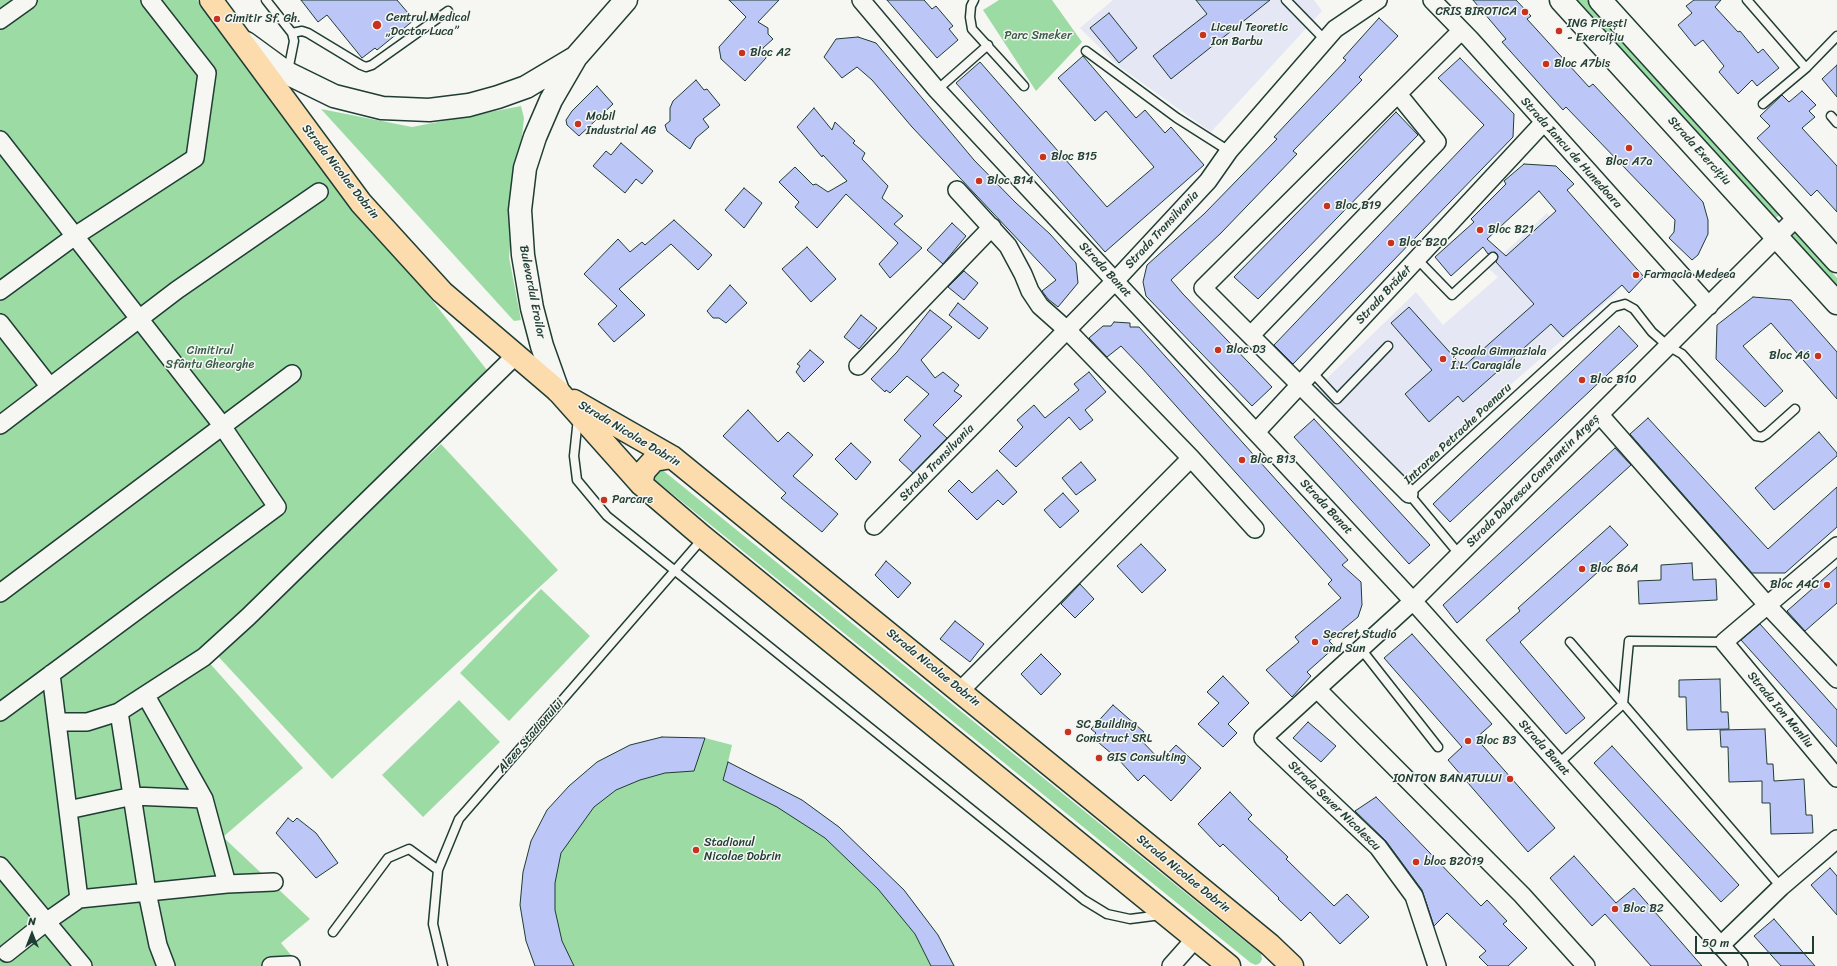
<!DOCTYPE html>
<html>
<head>
<meta charset="utf-8">
<style>
  body { margin:0 }
  #map { position:relative; width:1837px; height:966px; overflow:hidden; background:#f6f6f2; font-family:Sriracha,sans-serif }
  canvas { display:block }
  .north { position:absolute; left:12px; top:914px; width:40px; height:40px; -webkit-text-stroke:3px #f6f6f2; paint-order:stroke; rotate:0deg; font-size:11px; font-weight:700; line-height:16px; text-align:center; color:#1f3d34 }
  .north::after { content:''; display:block; margin:auto; width:14px; height:18px; background:#1f3d34; clip-path:polygon(50% 0,100% 100%,50% 72%,0 100%) }
  .scale { position:absolute; left:1695px; top:936px; width:119px; height:18px; box-sizing:border-box; border:2px solid #1f3d34; border-top:0; padding-left:5px; font-size:12px; line-height:14px; white-space:nowrap; color:#1f3d34; -webkit-text-stroke:3px #f6f6f2; paint-order:stroke }
</style>
</head>
<body>
<div id="map">
<canvas width="1837" height="966"></canvas>
<div class="north">N</div>
<div class="scale">50 m</div>
</div>
<script>
const ctx = document.querySelector('canvas').getContext('2d');
ctx.lineJoin = 'round';
function fillPath(path, color) { ctx.fillStyle = color; ctx.fill(path, 'evenodd'); }
const toPath = rows => new Path2D(rows.map(r => 'M' + r).join(''));
function strokePath(path, color, width, dash) { ctx.strokeStyle = color; ctx.lineWidth = width; ctx.lineCap = dash ? 'butt' : 'round'; ctx.setLineDash(dash || []); ctx.stroke(path); }
function drawText(font, color, halo, rows, align = 'center') {
  ctx.font = font + ' Sriracha,sans-serif'; ctx.lineWidth = 3; ctx.setLineDash([]); ctx.textBaseline = 'middle'; ctx.strokeStyle = halo; ctx.fillStyle = color; for (const [text, x, y, turn = 0] of rows) {
    ctx.save(); ctx.translate(x, y); ctx.rotate((+turn || 0) * Math.PI / 180); ctx.textAlign = isNaN(turn) ? turn : align; if (halo) ctx.strokeText(text, 0, 0); ctx.fillText(text, 0, 0); ctx.restore();
  }
}
fillPath(toPath([
  [1113,0,1314,0,1322,11,1211,132,1117,65,1080,28],
  [1547,213,1617,293,1402,478,1316,389,1416,292,1443,325,1498,277,1488,268]
]), '#e5e8f4');
fillPath(toPath([
  [0,0,197,0,490,374,206,659,303,768,223,837,310,919,281,943,300,966,0,966],
  [999,0,1052,0,1082,42,1036,91,983,10],
  [1575,0,1587,0,1781,214,1774,219],
  [521,106,524,118,509,257,521,320,514,321,321,109,412,127],
  [1794,230,1837,278,1837,288,1789,234],
  [441,444,558,570,332,779,215,653],
  [660,468,1261,954,1262,959,1260,963,1256,965,1251,963,654,479,653,475],
  [541,589,590,636,509,721,460,673],
  [459,700,500,742,423,817,382,775],
  [662,737,705,738,732,745,728,762,802,800,839,827,904,890,938,935,955,966,535,966,526,941,520,905,523,872,547,810,569,786,597,762,630,745]
]), '#9cdca4');
const building = toPath([
  [301,0,397,0,414,20,377,50,375,48,362,58,327,15,318,22,301,0],
  [729,0,779,0,758,22,768,28,768,34,773,39,763,48,766,58,745,81,721,59,719,47,746,17,729,0],
  [887,0,924,0,932,9,936,6,953,26,949,29,958,40,937,58,887,0],
  [1196,0,1270,0,1171,79,1153,56,1207,14,1196,0],
  [1473,0,1516,0,1531,16,1527,19,1589,87,1593,84,1703,202,1708,220,1708,234,1698,255,1692,260,1669,238,1674,232,1675,220,1566,107,1563,110,1502,42,1506,39,1473,0],
  [1694,0,1721,0,1715,7,1738,32,1740,31,1758,53,1763,49,1779,68,1757,86,1752,80,1738,94,1719,72,1724,66,1703,40,1695,46,1678,25,1692,13,1686,6,1694,0],
  [1109,13,1137,48,1119,63,1090,28,1109,13],
  [1379,18,1398,36,1359,77,1362,80,1293,151,1297,154,1221,233,1171,280,1183,294,1272,387,1252,406,1146,296,1143,282,1147,265,1204,214,1277,139,1274,137,1346,60,1343,58,1379,18],
  [858,37,876,43,974,160,1015,202,1050,234,1076,263,1078,283,1058,307,1048,299,1042,291,1056,280,912,127,872,80,857,67,842,78,824,57,836,39,858,37],
  [1083,56,1136,118,1145,110,1165,133,1171,127,1204,165,1105,252,956,83,980,62,1107,207,1154,167,1106,111,1095,121,1058,78,1083,56],
  [1460,58,1514,114,1513,137,1293,364,1274,345,1484,125,1438,78,1460,58],
  [1837,65,1837,97,1822,79,1837,65],
  [696,80,704,90,707,89,720,105,703,119,709,127,696,138,690,149,667,131,665,125,670,121,670,108,673,101,696,80],
  [597,86,613,104,579,136,567,125,566,120,572,111,597,86],
  [1802,91,1816,105,1809,111,1815,117,1802,128,1837,166,1837,212,1817,190,1811,196,1757,138,1770,126,1760,116,1782,95,1789,102,1802,91],
  [814,108,832,130,835,122,855,141,853,143,865,153,862,159,888,186,882,198,903,216,894,224,922,248,890,278,879,264,898,243,846,194,817,228,795,207,799,202,779,182,795,167,813,185,816,184,828,192,847,181,823,155,822,157,797,127,814,108],
  [1396,112,1418,135,1258,299,1234,277,1396,112],
  [621,143,653,171,642,184,636,179,625,193,593,166,606,151,611,155,621,143],
  [1524,164,1556,166,1574,184,1567,190,1644,277,1629,293,1622,285,1563,337,1551,324,1463,402,1458,396,1429,422,1405,394,1432,370,1391,323,1409,307,1463,367,1534,304,1496,262,1498,256,1495,252,1488,254,1483,247,1451,276,1435,257,1474,222,1471,219,1506,184,1504,181,1524,164],
  [1539,191,1556,211,1506,256,1487,239,1539,191],
  [744,188,762,203,744,228,725,210,744,188],
  [674,220,712,255,698,270,671,244,619,289,645,315,614,342,598,324,617,306,584,274,618,239,630,252,642,242,645,245,674,220],
  [952,223,966,236,943,264,927,250,952,223],
  [807,247,836,279,811,302,782,269,807,247],
  [964,271,978,283,964,300,948,287,964,271],
  [730,285,747,303,726,323,719,318,713,318,707,311,730,285],
  [1753,297,1791,300,1837,352,1837,399,1771,323,1743,346,1783,391,1765,407,1716,359,1717,325,1753,297],
  [958,303,988,328,979,339,949,315,958,303],
  [930,310,952,327,921,360,935,378,943,372,959,385,954,391,962,396,933,425,947,438,913,473,899,460,921,436,904,420,929,394,907,376,890,393,886,390,885,392,871,379,897,352,930,310],
  [861,315,877,328,859,349,844,337,861,315],
  [1114,322,1130,323,1130,327,1139,327,1348,560,1342,565,1361,582,1362,605,1358,617,1329,641,1335,647,1307,672,1311,676,1292,697,1266,670,1299,642,1295,637,1341,598,1328,584,1332,580,1142,368,1121,346,1107,357,1089,338,1103,326,1111,326,1114,322],
  [1619,326,1638,346,1450,522,1433,504,1619,326],
  [810,350,824,362,804,382,796,372,800,366,797,364,810,350],
  [1089,372,1106,392,1085,410,1093,420,1080,430,1069,417,1016,467,999,451,1023,427,1017,420,1034,405,1045,418,1079,390,1074,384,1089,372],
  [748,410,778,442,788,432,813,455,793,476,838,514,822,532,781,498,786,493,723,436,748,410],
  [1648,418,1768,549,1837,487,1837,527,1785,573,1752,573,1630,434,1648,418],
  [1314,419,1430,545,1409,564,1294,437,1314,419],
  [1819,432,1837,453,1837,456,1774,510,1755,488,1819,432],
  [851,443,871,462,856,480,835,459,851,443],
  [1615,448,1631,465,1457,623,1443,605,1615,448],
  [1081,462,1096,480,1076,495,1062,478,1081,462],
  [997,470,1017,492,1003,505,998,500,977,520,948,491,959,480,972,493,997,470],
  [1063,493,1079,511,1060,528,1044,510,1063,493],
  [1610,526,1628,545,1520,642,1585,718,1566,734,1486,640,1520,611,1518,608,1610,526],
  [1141,544,1166,570,1142,593,1117,566,1141,544],
  [886,561,911,583,898,598,875,575,886,561],
  [1692,563,1693,580,1716,579,1717,600,1639,604,1638,581,1661,580,1661,565,1692,563],
  [1837,567,1837,603,1805,631,1787,611,1837,567],
  [1080,584,1094,599,1075,618,1061,604,1080,584],
  [955,621,984,644,970,662,940,639,955,621],
  [1760,624,1837,710,1837,747,1741,640,1760,624],
  [1412,634,1492,724,1476,738,1555,828,1528,852,1448,760,1462,747,1384,658,1412,634],
  [1041,654,1061,674,1041,695,1021,674,1041,654],
  [1223,676,1249,703,1228,724,1237,733,1223,747,1198,724,1219,703,1207,692,1223,676],
  [1720,679,1721,712,1728,712,1729,729,1687,730,1686,697,1679,697,1679,680,1720,679],
  [1113,705,1144,732,1139,738,1161,761,1176,745,1201,768,1171,801,1144,775,1138,781,1119,760,1092,737,1096,733,1091,729,1113,705],
  [1308,722,1336,746,1321,762,1293,738,1308,722],
  [1765,729,1767,764,1773,764,1774,781,1804,779,1806,815,1812,815,1813,833,1771,834,1770,803,1762,803,1762,781,1729,782,1728,747,1721,747,1720,730,1765,729],
  [662,737,705,738,694,771,665,773,640,780,616,790,594,807,561,853,555,883,555,910,562,941,574,966,535,966,526,941,520,905,523,872,531,841,547,810,569,786,597,762,630,745,662,737],
  [1612,746,1739,885,1721,902,1594,763,1612,746],
  [728,762,802,800,839,827,904,890,938,935,954,966,931,966,915,934,878,889,825,838,777,807,723,780,728,762],
  [1230,792,1252,815,1248,819,1288,857,1286,859,1334,906,1347,894,1369,917,1340,944,1310,912,1301,921,1278,899,1279,898,1223,844,1220,847,1198,824,1230,792],
  [1376,797,1481,906,1487,900,1507,921,1503,924,1527,948,1508,966,1488,966,1479,957,1486,951,1447,913,1434,926,1422,890,1386,841,1355,811,1376,797],
  [288,818,293,822,297,818,316,833,338,863,316,878,276,833,288,818],
  [1574,856,1616,903,1634,888,1702,966,1651,966,1605,914,1592,926,1550,878,1574,856],
  [1830,868,1837,876,1837,915,1811,885,1830,868],
  [1774,919,1815,966,1781,966,1754,936,1774,919]
]);
fillPath(building, '#bcc6f7');
strokePath(building, '#1f3d34', 1);
const lane = toPath([
  [266,0,292,33,294,41,288,71],
  [974,0,971,6,970,17,972,29,1024,86],
  [1286,0,1325,40],
  [1747,0,1806,68],
  [292,33,302,31,308,33,361,65,366,67,372,65,448,11],
  [1086,51,1177,118,1229,151],
  [937,90,988,45],
  [1763,104,1806,68,1837,36],
  [1831,116,1837,123],
  [1417,259,1452,295,1493,257],
  [1312,372,1337,399,1388,346],
  [578,418,574,456,577,480,607,516,1084,900,1107,914,1130,919,1161,915],
  [1459,554,1409,494,1614,307,1625,304,1634,309,1652,332,1668,346,1682,354,1756,436,1762,437,1767,434,1795,409],
  [1570,642,1781,887],
  [1361,649,1438,747],
  [1558,764,1623,704,1629,641,1724,642],
  [333,932,388,858,409,849,438,870],
  [443,966,433,924,438,870,459,819,703,538]
]);
const street = toPath([
  [861,0,937,90,1413,601,1739,966],
  [1432,0,1470,39,1709,306],
  [0,20,28,0],
  [0,140,218,420,277,507,0,712],
  [957,190,1008,246,1023,274,1030,291,1040,306,1067,330,1191,458,1255,529],
  [0,291,75,236,195,158,207,73,150,0],
  [0,323,50,387],
  [1251,335,1437,142,1398,94],
  [858,366,992,227],
  [1600,415,1768,606,1837,679],
  [0,425,177,290,319,192],
  [1256,432,1544,122],
  [1409,494,1203,288,1461,31],
  [874,526,1115,281,1208,181,1229,151,1335,29,1378,0],
  [1837,546,1724,642,1837,778],
  [0,593,292,374],
  [1317,689,1522,895,1586,966],
  [960,691,1191,458],
  [146,696,204,799,227,884],
  [119,712,147,892,158,945,166,966],
  [57,722,87,722,119,712,204,657,248,617,516,355],
  [68,810,133,796,204,799],
  [0,866,83,966],
  [79,899,227,884,274,882],
  [1720,946,1781,887,1837,839],
  [7,953,46,922,79,899,51,674],
  [271,966,291,965],
  [1171,966,1195,939],
  [1437,966,1414,896,1378,847,1263,738,1413,601,1797,217]
]);
const secondary = toPath([
  [1561,0,1837,303],
  [1600,0,1837,261],
  [246,43,287,73,334,96,382,108,429,110,469,105,498,97,526,87,573,59],
  [558,391,542,346,532,308,523,255,520,210,525,168,535,137,551,100,576,57,626,0]
]);
const primary = toPath([
  [211,0,361,203,442,292,558,391,641,484,703,537,1229,966],
  [574,401,672,457,1164,858,1270,945,1292,966],
  [641,484,644,471,654,460,672,457]
]);
strokePath(lane, '#1f3d34', 11);
strokePath(street, '#1f3d34', 20);
strokePath(secondary, '#1f3d34', 25);
strokePath(primary, '#1f3d34', 25);
strokePath(lane, '#f6f6f2', 8);
strokePath(street, '#f6f6f2', 17);
strokePath(secondary, '#f6f6f2', 22);
strokePath(primary, '#fcdcac', 22);
for (const [x, y, r, color] of [
  [1525,12,4,"#c8321e"],
  [217,19,4,"#c8321e"],
  [377,25,5,"#c8321e"],
  [1559,31,4,"#c8321e"],
  [1203,35,4,"#c8321e"],
  [742,53,4,"#c8321e"],
  [1546,64,4,"#c8321e"],
  [578,124,4,"#c8321e"],
  [1629,148,4,"#c8321e"],
  [1043,157,4,"#c8321e"],
  [979,181,4,"#c8321e"],
  [1327,206,4,"#c8321e"],
  [1480,230,4,"#c8321e"],
  [1391,243,4,"#c8321e"],
  [1636,275,4,"#c8321e"],
  [1218,350,4,"#c8321e"],
  [1818,356,4,"#c8321e"],
  [1443,359,4,"#c8321e"],
  [1582,380,4,"#c8321e"],
  [1242,460,4,"#c8321e"],
  [604,500,4,"#c8321e"],
  [1582,569,4,"#c8321e"],
  [1827,585,4,"#c8321e"],
  [1315,642,4,"#c8321e"],
  [1068,732,4,"#c8321e"],
  [1468,741,4,"#c8321e"],
  [1099,758,4,"#c8321e"],
  [1510,779,4,"#c8321e"],
  [696,850,4,"#c8321e"],
  [1416,862,4,"#c8321e"],
  [1615,909,4,"#c8321e"]
]) { const dot = new Path2D(); dot.arc(x, y, r, 0, 2 * Math.PI); ctx.fillStyle = color; ctx.fill(dot); strokePath(dot, '#f6f6f2', 1.5); }
drawText('12px', '#1f3d34', '#f6f6f2', [
  ["CRIS BIROTICA",1517,12,"right"],
  ["Centrul Medical",386,18],
  ["„Doctor Luca”",386,32],
  ["Cimitir Sf. Gh.",225,19],
  ["ING Pitești",1567,24],
  ["- Exercițiu",1567,38],
  ["Liceul Teoretic",1211,28],
  ["Ion Barbu",1211,42],
  ["Bloc A2",750,53],
  ["Bloc A7bis",1554,64],
  ["Mobil",586,117],
  ["Industrial AG",586,131],
  ["Bloc B15",1051,157],
  ["Bloc A7a",1629,162,"center"],
  ["Bloc B14",987,181],
  ["Bloc B19",1335,206],
  ["Bloc B21",1488,230],
  ["Bloc B20",1399,243],
  ["Farmacia Medeea",1644,275],
  ["Bloc D3",1226,350],
  ["Școala Gimnaziala",1451,352],
  ["I.L. Caragiale",1451,366],
  ["Bloc A6",1810,356,"right"],
  ["Bloc B10",1590,380],
  ["Bloc B13",1250,460],
  ["Parcare",612,500],
  ["Bloc B6A",1590,569],
  ["Bloc A4C",1819,585,"right"],
  ["Secret Studio",1323,635],
  ["and Sun",1323,649],
  ["SC Building",1076,725],
  ["Construct SRL",1076,739],
  ["Bloc B3",1476,741],
  ["GIS Consulting",1107,758],
  ["IONTON BANATULUI",1502,779,"right"],
  ["Stadionul",704,843],
  ["Nicolae Dobrin",704,857],
  ["bloc B2019",1424,862],
  ["Bloc B2",1623,909]
], 'left');
drawText('12px', '#385d4a', '#f6f6f2', [
  ["Parc Smeker",1038,36],
  ["Cimitirul",210,351],
  ["Sfântu Gheorghe",210,365]
]);
drawText('12px', '#1f3d34', '#f6f6f2', [
  ["Strada Exercițiu",1699,151,48],
  ["Strada Iancu de Hunedoara",1571,153,48],
  ["Strada Nicolae Dobrin",340,172,52],
  ["Strada Transilvania",1162,230,-47],
  ["Strada Banat",1105,270,47],
  ["Bulevardul Eroilor",532,292,79],
  ["Strada Brădet",1384,295,-47],
  ["Strada Nicolae Dobrin",629,434,31],
  ["Intrarea Petrache Poenaru",1458,434,-43],
  ["Strada Transilvania",937,463,-46],
  ["Strada Dobrescu Constantin Argeș",1533,481,-45],
  ["Strada Banat",1326,507,47],
  ["Strada Nicolae Dobrin",933,668,39],
  ["Strada Ion Manliu",1780,710,50],
  ["Aleea Stadionului",531,736,-49],
  ["Strada Banat",1544,748,48],
  ["Strada Sever Nicolescu",1334,806,44],
  ["Strada Nicolae Dobrin",1183,874,39]
]);
</script>
</body>
</html>
